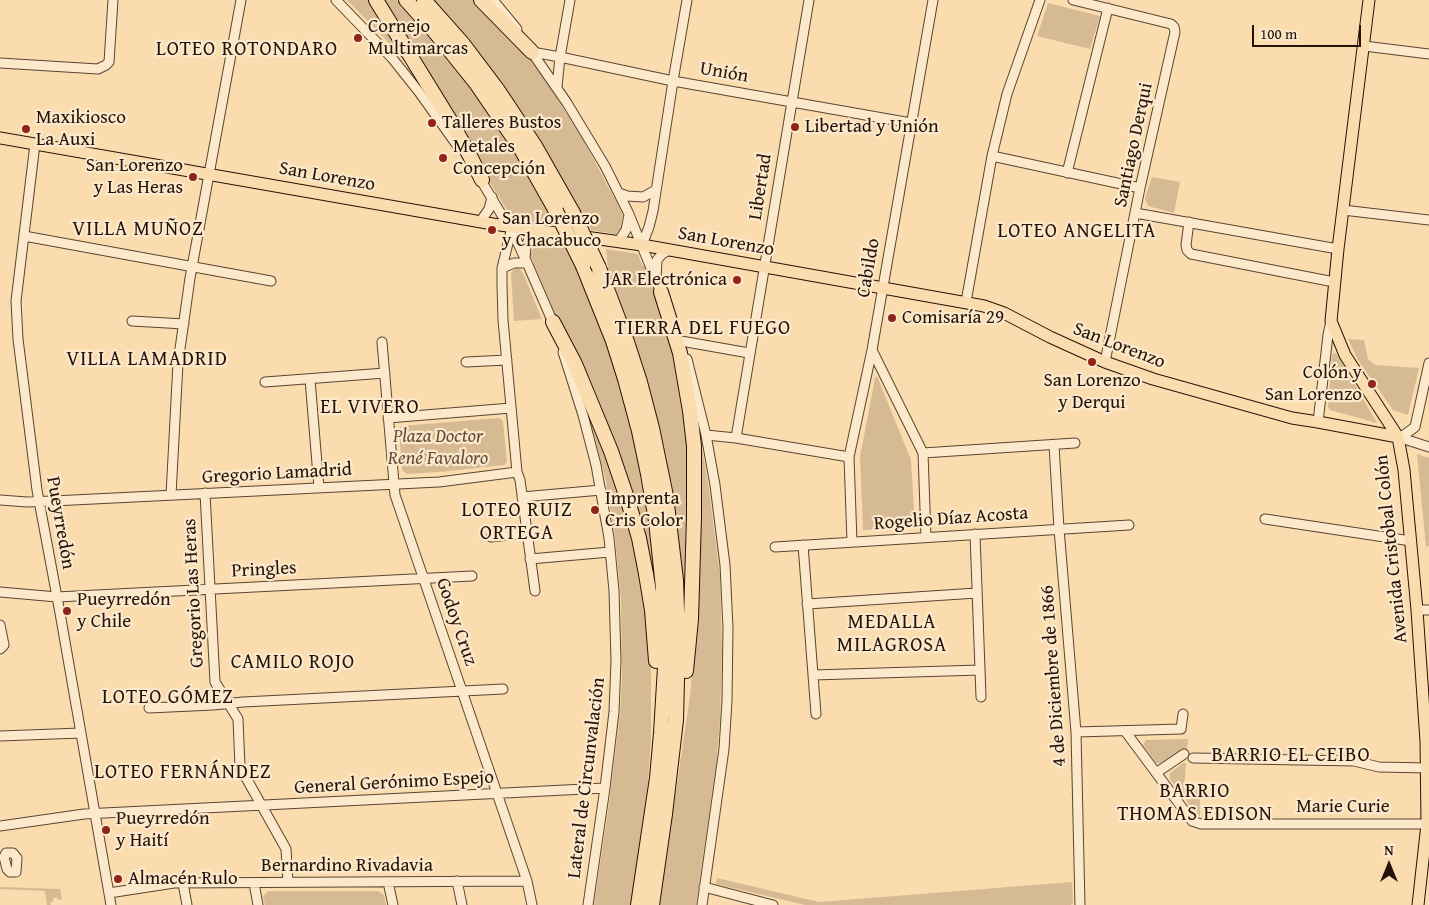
<!DOCTYPE html>
<html>
<head>
<meta charset="utf-8">
<style>
  body { margin:0 }
  #map { position:relative; width:1429px; height:905px; overflow:hidden; background:#fadcaf; font-family:"Gentium Book Plus",serif }
  canvas { display:block }
  .north { position:absolute; left:1364px; top:840px; width:50px; height:50px; -webkit-text-stroke:4px #fce8cb; paint-order:stroke; rotate:0deg; font-size:14px; font-weight:700; line-height:20px; text-align:center; color:#241309 }
  .north::after { content:''; display:block; margin:auto; width:18px; height:22px; background:#241309; clip-path:polygon(50% 0,100% 100%,50% 72%,0 100%) }
  .scale { position:absolute; left:1252px; top:25px; width:109px; height:22px; box-sizing:border-box; border:2px solid #241309; border-top:0; padding-left:6px; font-size:15px; line-height:18px; white-space:nowrap; color:#241309; -webkit-text-stroke:4px #fce8cb; paint-order:stroke }
</style>
</head>
<body>
<div id="map">
<canvas width="1429" height="905"></canvas>
<div class="north">N</div>
<div class="scale">100 m</div>
</div>
<script>
const ctx = document.querySelector('canvas').getContext('2d');
ctx.lineJoin = 'round';
function fillPath(path, color) { ctx.fillStyle = color; ctx.fill(path, 'evenodd'); }
const toPath = rows => new Path2D(rows.map(r => 'M' + r).join(''));
function strokePath(path, color, width, dash) { ctx.strokeStyle = color; ctx.lineWidth = width; ctx.lineCap = dash ? 'butt' : 'round'; ctx.setLineDash(dash || []); ctx.stroke(path); }
function drawText(font, color, halo, rows, align = 'center') {
  ctx.font = font + ' "Gentium Book Plus",serif'; ctx.lineWidth = 4.5; ctx.setLineDash([]); ctx.textBaseline = 'middle'; ctx.strokeStyle = halo; ctx.fillStyle = color; for (const [text, x, y, turn = 0] of rows) {
    ctx.save(); ctx.translate(x, y); ctx.rotate((+turn || 0) * Math.PI / 180); ctx.textAlign = isNaN(turn) ? turn : align; if (halo) ctx.strokeText(text, 0, 0); ctx.fillText(text, 0, 0); ctx.restore();
  }
}
fillPath(toPath([
  [347,0,370,0,414,73,387,41],
  [380,0,397,0,424,29,463,77,506,137,519,159,539,193,555,225,516,220,511,213,508,212],
  [433,0,476,0,527,54,547,82,583,140,616,201,624,218,622,218,621,229,616,234,591,230,546,151,519,109,470,42],
  [1048,3,1100,16,1090,49,1037,36],
  [1152,177,1180,182,1174,213,1148,206,1145,198],
  [539,240,564,244,575,265,600,326,617,378,629,418,644,489,654,564,658,618,611,446,529,252,532,252,535,244],
  [606,249,638,254,642,265,645,266,676,353,689,423,685,622,681,559,676,515,660,432,642,366,627,321,608,269],
  [515,268,520,269,523,273,542,319,514,321,511,273],
  [1348,339,1364,340,1368,359,1375,365,1419,368,1408,415,1393,410,1358,360],
  [1336,353,1340,359,1377,423,1330,410,1328,407,1332,354],
  [877,376,911,460,915,527,863,530,860,457,875,378],
  [575,380,610,463,633,535,642,580,651,661,651,738,648,783,631,905,594,905,609,804,620,714,622,677,621,599,615,537,605,476,593,432],
  [499,418,503,421,507,462,504,465,440,472,407,474,402,470,399,429,401,426],
  [698,426,709,489,720,576,722,650,720,719,716,767,696,905,659,905,690,696,695,645],
  [1417,454,1429,458,1429,546,1426,547],
  [1188,739,1187,750,1181,750,1163,764,1156,763,1143,745,1146,740],
  [1183,763,1186,763,1184,789,1200,789,1200,816,1194,811,1170,779,1170,773],
  [717,878,819,902,1072,882,1073,903,1071,905,805,905,716,884],
  [0,887,60,889,62,899,58,900,57,897,53,898,53,902,50,902,51,905,47,905,45,891,0,889],
  [268,891,378,891,384,895,386,905,265,905,263,896]
]), '#d6ba93');
const minor = toPath([
  [336,0,392,58,419,92,459,148],
  [493,0,517,29],
  [1073,0,1171,24,1174,27,1175,32,1140,188,1105,362],
  [1364,46,1429,54],
  [529,48,567,103,605,166,628,212,662,295],
  [532,52,560,57,673,81,911,123],
  [0,63,98,69,106,65,109,62,113,0],
  [557,87,560,57,570,0],
  [35,144,16,301,18,339,37,490,60,613,111,905],
  [992,156,1140,188],
  [1067,173,1108,8],
  [479,177,515,237,528,265,554,325],
  [619,193,627,196,643,197,656,190],
  [1343,210,1429,220],
  [1135,213,1338,249],
  [480,222,489,209,492,197],
  [1189,222,1186,245,1187,250,1191,254,1334,282],
  [511,231,502,268,502,284,503,320,517,472,520,480,535,591],
  [24,236,271,281],
  [618,242,626,230,629,215],
  [642,245,649,227,653,211,673,81,687,0],
  [525,258,526,247,529,239,534,234,541,231],
  [502,268,514,263,527,263],
  [656,278,657,260,662,254,669,250],
  [966,302,992,156,1007,94,1040,0],
  [132,321,184,324],
  [681,341,749,353],
  [382,342,395,495,527,881,532,905],
  [872,350,923,453,926,537],
  [563,352,583,415,596,465,609,538,614,591,616,661,614,712,605,788,588,905],
  [687,359,706,435,715,485,725,565,728,628,727,701,724,749,702,905],
  [466,362,507,360],
  [310,379,319,488],
  [265,382,385,373],
  [388,418,511,408],
  [1318,422,1328,335,1331,321],
  [706,435,736,438,849,457],
  [1398,437,1404,435,1415,427,1429,363],
  [1398,437,1429,447],
  [736,438,809,0],
  [1054,445,1059,529,1076,732,1080,905],
  [923,453,1075,443],
  [205,493,215,682,238,719,240,767,286,849,288,882],
  [171,495,178,363,190,278,241,0],
  [522,497,601,490],
  [0,500,27,502,53,501,439,482,517,472],
  [1265,519,1411,541],
  [975,534,981,697],
  [491,537,527,533],
  [852,542,849,457,872,350,933,0],
  [803,545,816,714],
  [775,547,1129,525],
  [530,559,610,552],
  [0,592,57,597,472,576],
  [807,604,977,593],
  [1417,610,1429,610],
  [0,625,4,645,0,649],
  [813,675,980,670],
  [149,708,213,705,243,702,503,689],
  [1125,731,1192,821,1201,824,1427,824],
  [1076,732,1181,729,1183,714],
  [0,736,81,733],
  [1193,758,1354,761,1379,767,1427,768],
  [1156,773,1184,754],
  [0,826,84,814,605,788],
  [6,853,13,853,17,858,16,872,10,872,7,869,4,857,6,853],
  [457,881,462,905],
  [388,882,393,905],
  [183,883,187,905],
  [254,883,258,905],
  [704,887,773,905],
  [109,893,174,883,527,881]
]);
const major = toPath([
  [1369,0,1338,249,1331,321,1345,355,1398,437,1404,470,1417,610,1426,741,1427,824,1418,905],
  [0,138,493,224,642,245,984,306,1004,313,1050,337,1105,362,1153,379,1292,418,1318,422,1398,437]
]);
const highway = toPath([
  [376,0,451,122,470,156,482,180],
  [406,0,435,32,476,83,521,149,556,211],
  [424,0,463,44,497,89,535,146,573,213],
  [481,0,532,52],
  [583,266,613,341,625,379,639,431,648,474,656,521,663,588,665,667,661,733,657,778,638,905],
  [599,268,626,339,640,382,652,428,666,496,676,580,678,639,676,720,665,814,652,905],
  [661,292,680,353,690,411,694,446,694,517,691,619,686,671],
  [553,322,575,364,611,451,628,501,639,538,646,574,652,610,656,661]
]);
strokePath(minor, '#5a4532', 11);
strokePath(major, '#241309', 13);
strokePath(highway, '#241309', 16);
strokePath(minor, '#fce8cb', 9);
strokePath(major, '#fadcaf', 11);
strokePath(highway, '#fadcaf', 14);
const highwayBridge = toPath([
  [556,211,583,266],
  [573,213,599,268]
]);
strokePath(highwayBridge, '#241309', 16, []);
strokePath(highwayBridge, '#fadcaf', 14);
for (const [x, y, r, color] of [
  [358,38,5,"#8f2418"],
  [432,123,5,"#8f2418"],
  [795,127,5,"#8f2418"],
  [26,129,5,"#8f2418"],
  [443,158,5,"#8f2418"],
  [193,177,5,"#8f2418"],
  [492,230,5,"#8f2418"],
  [737,280,5,"#8f2418"],
  [892,318,5,"#8f2418"],
  [1092,362,5,"#8f2418"],
  [1372,384,5,"#8f2418"],
  [595,510,5,"#8f2418"],
  [67,611,5,"#8f2418"],
  [106,830,5,"#8f2418"],
  [118,879,5,"#8f2418"]
]) { const dot = new Path2D(); dot.arc(x, y, r, 0, 2 * Math.PI); ctx.fillStyle = color; ctx.fill(dot); strokePath(dot, '#fce8cb', 2); }
drawText('19px', '#241309', '#fce8cb', [
  ["Cornejo",368,27],
  ["Multimarcas",368,49],
  ["Maxikiosco",36,118],
  ["La Auxi",36,140],
  ["Talleres Bustos",442,123],
  ["Libertad y Unión",805,127],
  ["Metales",453,147],
  ["Concepción",453,169],
  ["San Lorenzo",183,166,"right"],
  ["y Las Heras",183,188,"right"],
  ["San Lorenzo",502,219],
  ["y Chacabuco",502,241],
  ["JAR Electrónica",727,280,"right"],
  ["Comisaría 29",902,318],
  ["Colón y",1362,373,"right"],
  ["San Lorenzo",1362,395,"right"],
  ["San Lorenzo",1092,381,"center"],
  ["y Derqui",1092,403,"center"],
  ["Imprenta",605,499],
  ["Cris Color",605,521],
  ["Pueyrredón",77,600],
  ["y Chile",77,622],
  ["Pueyrredón",116,819],
  ["y Haití",116,841],
  ["Almacén Rulo",128,879]
], 'left');
drawText('19px', '#241309', '#fce8cb', [
  ["Unión",724,73,10],
  ["Santiago Derqui",1134,145,-78],
  ["San Lorenzo",327,177,10],
  ["Libertad",761,187,-81],
  ["San Lorenzo",726,242,10],
  ["Cabildo",869,268,-80],
  ["San Lorenzo",1119,346,21],
  ["Gregorio Lamadrid",277,474,-3],
  ["Rogelio Díaz Acosta",951,519,-4],
  ["Pueyrredón",60,523,80],
  ["Avenida Cristobal Colón",1392,549,-96],
  ["Pringles",264,570,-3],
  ["Gregorio Las Heras",194,593,-93],
  ["Godoy Cruz",456,622,71],
  ["4 de Diciembre de 1866",1054,676,-94],
  ["Lateral de Circunvalación",587,778,-83],
  ["General Gerónimo Espejo",394,783,-3],
  ["Marie Curie",1343,807],
  ["Bernardino Rivadavia",347,866]
]);
drawText('italic 19px', '#624d39', '#fce8cb', [
  ["Plaza Doctor",438,437],
  ["René Favaloro",438,459]
]);
ctx.letterSpacing = '1px';
drawText('20px', '#241309', '#fce8cb', [
  ["LOTEO ROTONDARO",247,50],
  ["VILLA MUÑOZ",138,230],
  ["LOTEO ANGELITA",1077,232],
  ["TIERRA DEL FUEGO",703,329],
  ["VILLA LAMADRID",147,360],
  ["EL VIVERO",370,408],
  ["LOTEO RUIZ",517,511],
  ["ORTEGA",517,534],
  ["MEDALLA",892,623],
  ["MILAGROSA",892,646],
  ["CAMILO ROJO",293,663],
  ["LOTEO GÓMEZ",168,698],
  ["BARRIO EL CEIBO",1291,756],
  ["LOTEO FERNÁNDEZ",183,773],
  ["BARRIO",1195,792],
  ["THOMAS EDISON",1195,815]
]);
ctx.letterSpacing = '0px';
</script>
</body>
</html>
